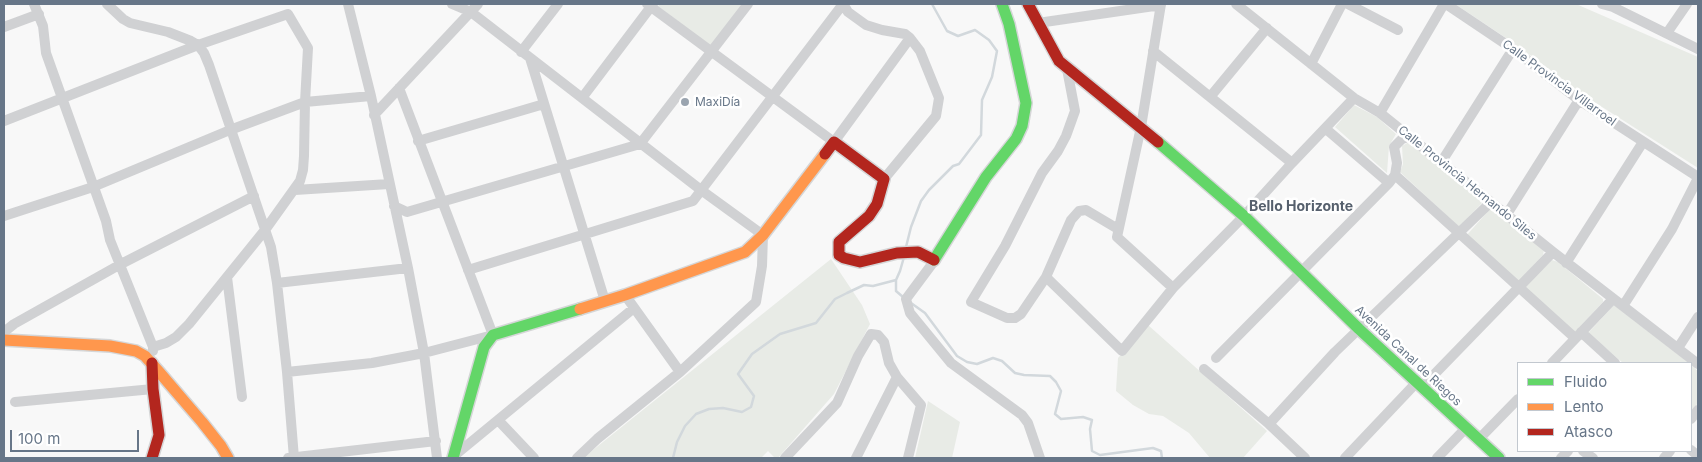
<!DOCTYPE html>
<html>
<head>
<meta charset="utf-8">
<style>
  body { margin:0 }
  #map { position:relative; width:1702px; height:462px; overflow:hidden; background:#f8f8f8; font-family:Inter,sans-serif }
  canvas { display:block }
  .frame { position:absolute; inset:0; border:5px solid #677688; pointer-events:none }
  .legend { position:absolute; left:1517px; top:362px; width:175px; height:90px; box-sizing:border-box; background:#fff; border:1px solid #c2c8cf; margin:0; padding:6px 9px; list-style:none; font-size:15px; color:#677688 }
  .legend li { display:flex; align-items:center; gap:10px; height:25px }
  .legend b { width:25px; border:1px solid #c2c8cf }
  .scale { position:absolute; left:10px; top:430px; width:129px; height:22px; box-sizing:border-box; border:2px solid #677688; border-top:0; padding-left:6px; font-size:15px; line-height:18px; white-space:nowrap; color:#677688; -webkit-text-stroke:4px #fff; paint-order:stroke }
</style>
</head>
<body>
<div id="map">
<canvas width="1702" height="462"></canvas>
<div class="frame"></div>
<ul class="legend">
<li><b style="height:6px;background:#63d668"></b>Fluido</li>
<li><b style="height:6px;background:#ff974d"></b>Lento</li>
<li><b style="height:6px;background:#b3261e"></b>Atasco</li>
</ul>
<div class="scale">100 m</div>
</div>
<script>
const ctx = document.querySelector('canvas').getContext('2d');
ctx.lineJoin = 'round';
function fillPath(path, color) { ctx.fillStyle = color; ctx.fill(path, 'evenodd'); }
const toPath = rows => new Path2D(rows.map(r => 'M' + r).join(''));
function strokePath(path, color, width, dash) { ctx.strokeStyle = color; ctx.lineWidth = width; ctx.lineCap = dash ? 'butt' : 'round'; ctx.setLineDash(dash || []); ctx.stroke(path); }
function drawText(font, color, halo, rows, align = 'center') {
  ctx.font = font + ' Inter,sans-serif'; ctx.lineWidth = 5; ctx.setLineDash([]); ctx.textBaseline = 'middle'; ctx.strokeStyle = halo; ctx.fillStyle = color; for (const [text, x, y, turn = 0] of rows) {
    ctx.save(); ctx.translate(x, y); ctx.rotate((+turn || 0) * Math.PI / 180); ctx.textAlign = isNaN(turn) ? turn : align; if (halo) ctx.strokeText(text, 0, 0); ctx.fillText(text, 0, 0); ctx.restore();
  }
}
fillPath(toPath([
  [660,4,745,4,712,47,658,6],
  [1455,4,1576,4,1698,57,1698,168,1588,98,1515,44],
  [1354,105,1377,117,1396,134,1389,146,1387,173,1335,127],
  [1409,142,1484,201,1459,227,1400,172,1403,164,1402,146],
  [1490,209,1493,209,1544,250,1543,255,1518,282,1466,236],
  [831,259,862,305,870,324,834,394,778,458,775,458,768,451,761,458,583,458],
  [1552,260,1558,262,1603,299,1603,302,1576,331,1574,332,1526,288,1526,286],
  [1614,305,1689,363,1623,363,1588,333],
  [1148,325,1267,431,1243,458,1210,458,1189,433,1163,416,1149,414,1133,405,1116,391,1118,358],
  [1691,365,1698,371,1698,403,1691,412],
  [928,401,960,422,952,458,915,458]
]), '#e8ebe6');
strokePath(toPath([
  [906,247,911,227,921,201,929,190,953,166,959,164,981,135,982,100,992,77,997,51,989,40,975,30,958,36,947,31,932,4],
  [903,297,896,291,896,280,900,271,904,257],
  [911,303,925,313,957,356,967,362,977,364,993,358,1002,361,1015,373,1024,375,1050,376,1056,382,1061,391,1055,414,1061,419,1083,417,1092,420,1090,429,1092,451,1100,455,1153,448,1161,451,1162,458],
  [673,458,677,442,685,426,696,414,709,409,723,408,742,412,751,407,754,396,738,374,752,354,780,334,816,323,835,299,847,293,864,285,873,286,896,280]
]), '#d2d8dc', 2.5);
const fast = toPath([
  [1158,142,1244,216,1359,329,1499,458],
  [934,260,986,177,1016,139,1022,126,1026,103,1009,24,1002,4],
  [453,458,484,347,493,335,580,309]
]);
const slow = toPath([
  [580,309,625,295,745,252,763,235,825,154],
  [4,340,110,346,136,351,145,356,160,373,202,422,221,446,228,458]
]);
const jam = toPath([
  [1028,4,1059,61,1158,142],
  [825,154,834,142,884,179,877,204,869,216,839,242,839,255,844,258,860,262,897,253,918,252,934,260],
  [152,363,153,389,159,435,152,458]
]);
strokePath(fast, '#d5d6d7', 14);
strokePath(slow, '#d5d6d7', 14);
strokePath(jam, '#d5d6d7', 14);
strokePath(toPath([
  [34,4,43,26,46,53,106,221,110,240,153,347,153,351],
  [107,4,123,19,130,23,168,32,191,41,198,45,204,53,209,65,271,247,277,283,287,372,294,458],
  [348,4,371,96,408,268,424,353,437,458],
  [452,4,471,12,701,190,763,235,762,266,756,302,680,372,597,439,577,458],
  [647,4,834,142,910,38],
  [843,4,848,12,866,25,882,30,905,34,910,38,920,51,939,98,936,116,884,179],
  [1161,4,1141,127,1117,237,1173,288],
  [1236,4,1354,98,1380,113,1553,252,1698,364],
  [1348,4,1398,30],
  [1446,4,1513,49,1579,100,1698,177],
  [1602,4,1613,7,1698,49],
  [1038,23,1161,5],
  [4,27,39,14],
  [1667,33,1687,4],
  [1153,51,1292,163],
  [521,52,558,4],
  [530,58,605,301],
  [1311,64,1342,4],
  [1067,69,1075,111,1066,136,1058,151,1042,173,1005,246,971,302,1007,318,1015,318,1021,314,1046,277,1071,220,1079,211,1086,210,1118,229],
  [1210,97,1267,28],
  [582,98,653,4],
  [1380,113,1444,4],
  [374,115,478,4],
  [4,121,198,45,288,14,308,48,305,102,304,156,303,170,300,181,265,230,189,324,176,337,166,343,153,347],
  [1326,129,1389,183],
  [418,141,544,104],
  [1442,161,1513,49],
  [1395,175,1575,338],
  [295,190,389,184],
  [394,206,407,212,640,144,748,4],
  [1507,214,1579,100],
  [4,216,93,187,230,130,305,102,371,96],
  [935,260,906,299,910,313,951,363,1022,415,1028,423,1040,458],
  [1566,263,1643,142],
  [468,270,693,201,843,4],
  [227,277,242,397],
  [1046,277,1122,351,1173,288,1244,216,1292,163,1354,98],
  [277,283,408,268],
  [625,295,680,372],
  [1623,306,1672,229,1698,178],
  [4,332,14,324,121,264,254,196],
  [1581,332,1615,363],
  [1678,348,1698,317],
  [1216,358,1389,183,1395,175,1397,163,1394,147,1402,139,1409,137],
  [1552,363,1613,299],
  [1204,369,1269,424,1305,458],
  [287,372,372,363,424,353,493,335,399,88],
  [1422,387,1553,252],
  [15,402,153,389],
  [1691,419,1698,410],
  [498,420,534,458],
  [1269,424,1335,352,1491,202],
  [1478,440,1518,399],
  [1691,450,1698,456],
  [1583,451,1593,458],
  [454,456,634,308],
  [288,458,436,441],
  [785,458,837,403,858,356,871,334,878,335,884,342,889,363,897,377,921,405,908,458],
  [856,458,897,377],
  [1345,458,1417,382],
  [1437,458,1466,428],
  [1561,458,1568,451],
  [1664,458,1670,451]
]), '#d0d1d3', 10);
strokePath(fast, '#63d668', 11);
strokePath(slow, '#ff974d', 11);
strokePath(jam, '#b3261e', 11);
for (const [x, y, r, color] of [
  [685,102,5,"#9aa4af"]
]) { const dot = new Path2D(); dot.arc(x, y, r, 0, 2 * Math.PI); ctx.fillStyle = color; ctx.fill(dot); strokePath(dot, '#fff', 2); }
drawText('12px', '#677688', '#fff', [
  ["Calle Provincia Villarroel",1559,83,36],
  ["Calle Provincia Hernando Siles",1467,183,39],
  ["Avenida Canal de Riegos",1408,356,43]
]);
drawText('12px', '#677688', '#fff', [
  ["MaxiDía",695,102]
], 'left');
drawText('bold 14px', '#56606d', '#fff', [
  ["Bello Horizonte",1301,207]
]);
</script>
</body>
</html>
